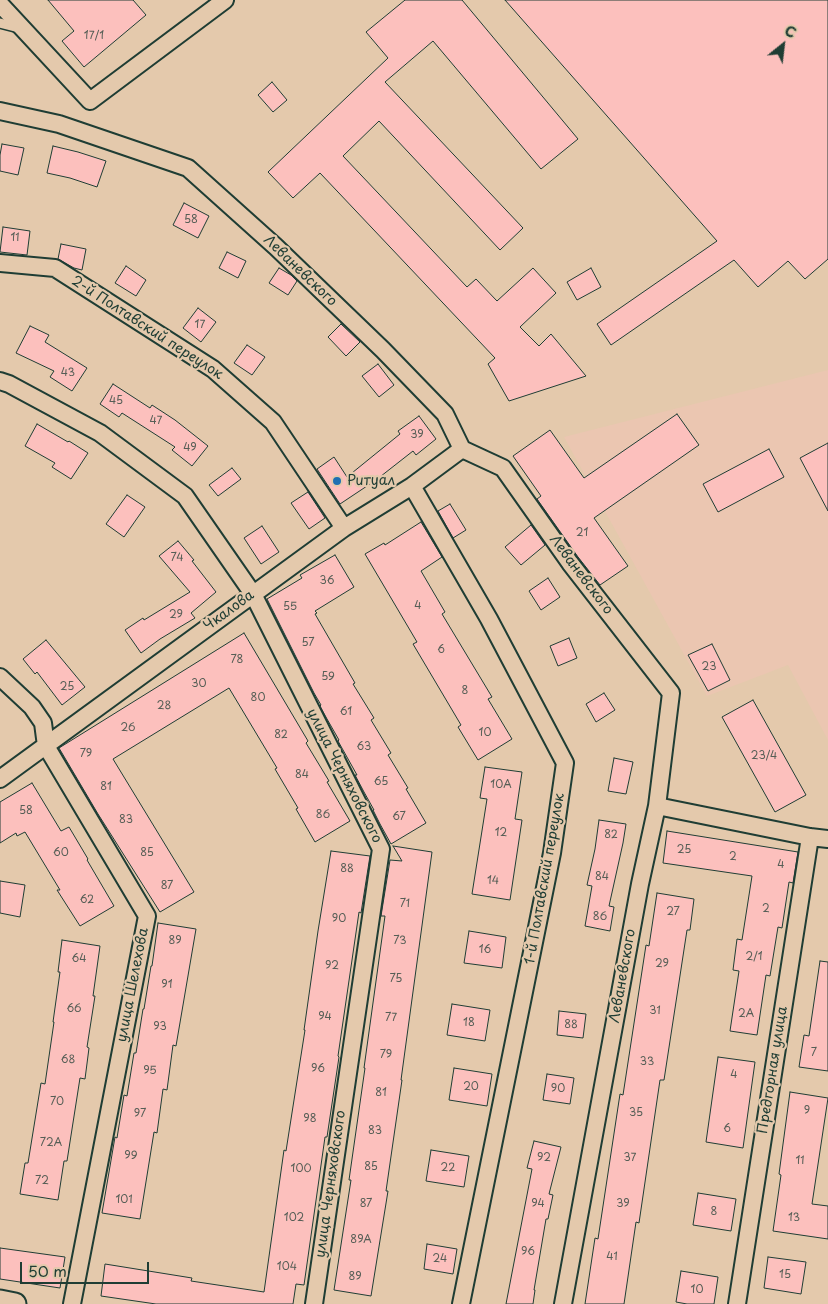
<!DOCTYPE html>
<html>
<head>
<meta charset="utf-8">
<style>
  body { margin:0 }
  #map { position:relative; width:828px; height:1304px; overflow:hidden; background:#e4c9ac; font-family:"Playpen Sans",sans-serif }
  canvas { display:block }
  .north { position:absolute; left:758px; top:20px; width:50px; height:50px; -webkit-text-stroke:4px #e4c9ac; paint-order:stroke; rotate:29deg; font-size:14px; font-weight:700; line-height:20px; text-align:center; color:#1f3d34 }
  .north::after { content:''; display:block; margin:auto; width:18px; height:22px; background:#1f3d34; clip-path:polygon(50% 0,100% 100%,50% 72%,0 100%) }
  .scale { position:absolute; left:20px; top:1262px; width:129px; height:22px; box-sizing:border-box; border:2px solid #1f3d34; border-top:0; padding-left:6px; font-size:15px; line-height:18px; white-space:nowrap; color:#1f3d34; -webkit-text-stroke:4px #e4c9ac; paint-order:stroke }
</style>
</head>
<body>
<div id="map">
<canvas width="828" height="1304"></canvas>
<div class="north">С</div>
<div class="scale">50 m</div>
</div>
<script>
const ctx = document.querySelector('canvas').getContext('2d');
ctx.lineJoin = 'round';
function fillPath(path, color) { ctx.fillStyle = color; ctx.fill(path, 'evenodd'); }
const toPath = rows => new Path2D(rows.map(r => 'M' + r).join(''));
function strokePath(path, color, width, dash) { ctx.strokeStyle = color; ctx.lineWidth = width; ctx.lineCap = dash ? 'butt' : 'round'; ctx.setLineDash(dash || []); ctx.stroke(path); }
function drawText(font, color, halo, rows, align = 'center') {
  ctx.font = font + ' "Playpen Sans",sans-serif'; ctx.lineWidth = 4.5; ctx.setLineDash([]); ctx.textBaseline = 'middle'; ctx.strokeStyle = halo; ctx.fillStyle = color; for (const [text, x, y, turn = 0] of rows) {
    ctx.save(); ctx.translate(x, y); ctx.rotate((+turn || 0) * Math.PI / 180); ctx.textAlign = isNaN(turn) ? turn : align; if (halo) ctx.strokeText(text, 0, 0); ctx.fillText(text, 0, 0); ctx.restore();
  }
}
fillPath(toPath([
  [828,370,828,740,788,665,707,696,564,437]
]), '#ebc6b1');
const building = toPath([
  [48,0,133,0,146,15,84,67,62,41,74,31,48,0],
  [405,0,462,0,578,139,541,169,433,41,385,82,523,228,500,250,379,121,343,156,467,287,476,279,497,301,533,268,556,293,520,327,539,346,551,334,586,376,509,401,488,364,495,358,320,173,293,198,268,172,388,58,366,32,405,0],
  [505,0,828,0,828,259,805,279,788,261,758,287,734,260,611,345,597,324,717,241,505,0],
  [272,82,287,100,273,112,258,95,272,82],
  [2,144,24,148,18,175,0,171,0,155,2,144],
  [53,146,78,152,106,161,97,187,70,178,47,173,53,146],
  [184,203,209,216,198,238,173,225,184,203],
  [3,227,30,231,27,255,0,252,3,227],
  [61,244,86,249,82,270,74,268,58,259,61,244],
  [227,252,246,261,238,278,219,268,227,252],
  [126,266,146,280,136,296,115,283,126,266],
  [279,268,291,275,297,281,288,295,269,283,279,268],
  [591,268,601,287,577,300,567,282,591,268],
  [198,308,216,322,201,342,183,328,198,308],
  [341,324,360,342,346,356,328,337,341,324],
  [30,326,49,335,45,342,87,368,72,391,50,377,54,371,16,353,30,326],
  [247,345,265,357,252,375,234,363,247,345],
  [378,364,394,385,379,397,362,376,378,364],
  [113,384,150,408,152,405,175,420,208,446,192,466,172,450,175,447,122,413,119,417,100,404,113,384],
  [677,414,699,445,594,518,628,566,600,585,578,557,537,499,541,496,513,456,550,430,584,478,677,414],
  [419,416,436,439,416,455,413,451,376,480,340,504,317,469,334,457,347,477,400,434,398,431,419,416],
  [37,424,68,442,69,441,88,453,71,479,52,467,55,463,25,446,37,424],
  [828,443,828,511,800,458,828,443],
  [769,449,784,477,718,512,703,484,769,449],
  [232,468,241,479,218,496,209,485,232,468],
  [308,492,325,518,309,529,291,503,308,492],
  [127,495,145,507,124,537,106,524,127,495],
  [450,504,466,530,453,538,438,511,450,504],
  [421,522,442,557,421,571,445,612,442,614,492,697,488,699,512,739,478,760,458,727,461,725,413,644,417,642,365,554,384,543,385,545,421,522],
  [531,525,545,545,521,565,505,547,531,525],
  [262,526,279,552,261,564,244,538,262,526],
  [178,541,194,560,192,561,216,592,191,613,195,618,160,639,141,653,125,630,143,618,144,620,190,592,159,556,178,541],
  [335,555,354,587,315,611,317,613,315,614,355,683,353,684,374,718,371,720,391,753,388,755,408,788,406,789,426,823,391,844,380,824,373,810,374,810,364,792,355,775,357,775,338,741,339,740,327,719,320,706,321,705,314,693,267,599,302,578,300,575,335,555],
  [548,578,560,597,541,610,529,591,548,578],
  [244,633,308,741,306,743,329,781,327,782,350,821,315,842,296,809,298,808,275,769,277,768,229,688,113,759,194,892,160,912,98,814,59,748,244,633],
  [569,638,577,658,558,666,550,646,569,638],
  [46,640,85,687,62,705,37,672,35,674,23,659,46,640],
  [712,644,730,680,708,691,688,655,712,644],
  [604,693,615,710,596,722,586,704,604,693],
  [753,700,806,795,775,812,722,717,753,700],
  [614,758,633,762,626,794,608,791,614,758],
  [485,767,522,772,515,819,522,820,510,900,472,894,487,799,480,798,485,767],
  [32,783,61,831,69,827,88,859,87,860,114,906,80,926,57,890,60,890,25,832,17,836,16,833,0,843,0,802,32,783],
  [599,820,626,824,623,843,609,906,614,907,610,931,585,926,592,886,587,885,595,849,599,820],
  [667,831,798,852,793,883,789,882,782,928,778,927,770,976,766,975,757,1035,730,1031,739,971,733,970,737,939,742,940,752,876,663,863,667,831],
  [393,846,432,852,401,1080,402,1080,386,1191,388,1191,371,1296,334,1290,351,1180,349,1180,365,1068,364,1068,385,916,381,916,390,860,402,861,393,846],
  [331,851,370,856,361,913,359,912,338,1056,339,1057,327,1137,325,1137,304,1285,296,1284,293,1304,156,1304,101,1296,105,1264,192,1278,191,1281,264,1292,284,1150,286,1151,305,1030,304,1030,318,931,331,851],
  [0,881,25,885,20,917,0,913,0,881],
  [657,893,694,899,690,930,687,930,664,1080,660,1080,639,1223,636,1222,624,1304,585,1304,595,1238,598,1239,620,1094,623,1095,646,945,649,946,657,893],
  [158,923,196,929,176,1046,173,1045,167,1090,163,1089,157,1133,154,1132,140,1219,102,1213,115,1137,117,1138,124,1095,127,1096,134,1053,136,1053,143,1009,144,1009,151,966,152,966,158,923],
  [469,931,506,937,502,968,464,963,469,931],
  [62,940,100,946,93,996,95,996,87,1047,89,1048,85,1079,80,1078,67,1161,64,1161,58,1200,20,1194,25,1163,28,1163,41,1083,45,1084,54,1022,53,1022,60,972,58,972,62,940],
  [820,961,828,962,828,1071,799,1067,804,1035,809,1036,820,961],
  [452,1004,490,1010,485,1041,447,1035,452,1004],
  [559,1011,586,1014,583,1038,557,1035,559,1011],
  [718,1057,755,1062,743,1148,706,1142,718,1057],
  [454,1068,492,1074,487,1106,449,1100,454,1068],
  [547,1074,574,1078,570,1104,543,1100,547,1074],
  [790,1092,828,1098,812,1204,828,1206,828,1239,773,1231,781,1175,779,1174,790,1092],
  [534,1141,561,1147,549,1194,553,1195,548,1219,546,1219,534,1290,535,1290,533,1304,506,1304,532,1169,527,1168,534,1141],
  [431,1150,469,1156,464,1187,426,1181,431,1150],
  [698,1193,736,1199,731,1231,693,1225,698,1193],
  [427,1244,457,1249,453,1274,424,1269,427,1244],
  [0,1248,65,1257,60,1288,0,1279,0,1248],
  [768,1257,806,1262,801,1294,764,1288,768,1257],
  [681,1271,718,1277,714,1304,687,1304,676,1302,681,1271]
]);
fillPath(building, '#fcc0bd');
strokePath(building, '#1f3d34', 1);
const service = toPath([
  [0,23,19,28]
]);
const minor = toPath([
  [0,4,90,101,225,0],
  [0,111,59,124,188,168,276,247,383,350,445,414,462,449,503,468,570,563,671,693,657,806,640,884,563,1304],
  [0,263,55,268,213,369,273,422,344,528],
  [0,381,9,384,100,433,185,496,253,594,381,849,314,1304],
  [412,486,489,619,565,763,552,853,461,1304],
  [0,677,32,707,43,723,46,746,147,916,72,1304],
  [0,779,344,528,412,486,462,449],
  [657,806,810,837,828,839],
  [737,1304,810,837]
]);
const tertiary = toPath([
  [0,1301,15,1304]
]);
strokePath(service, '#1f3d34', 12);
strokePath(minor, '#1f3d34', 20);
strokePath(tertiary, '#1f3d34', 25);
strokePath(service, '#e4c9ac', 9);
strokePath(minor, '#e4c9ac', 16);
strokePath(tertiary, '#e4c9ac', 21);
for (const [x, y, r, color] of [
  [337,481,5,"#1f6fb2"]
]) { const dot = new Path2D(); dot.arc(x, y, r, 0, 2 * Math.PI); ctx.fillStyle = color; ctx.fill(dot); strokePath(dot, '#e4c9ac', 2); }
drawText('11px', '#565e56', null, [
  ["17/1",94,36],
  ["58",191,220],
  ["11",15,238],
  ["17",200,325],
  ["43",68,373],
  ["45",116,401],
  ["47",156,421],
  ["39",417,435],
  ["49",190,448],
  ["21",582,533],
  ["74",177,558],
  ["36",327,581],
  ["4",418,606],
  ["55",290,607],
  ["29",176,615],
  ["57",308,643],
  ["6",441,650],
  ["78",237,660],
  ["23",709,667],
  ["59",328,677],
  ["30",199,684],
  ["25",67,687],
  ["8",465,691],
  ["80",258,698],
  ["28",164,706],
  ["61",346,712],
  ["26",128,728],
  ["10",485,733],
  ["82",281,735],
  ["63",364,747],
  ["79",86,754],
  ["23/4",764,756],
  ["84",302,775],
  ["65",381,782],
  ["10А",501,785],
  ["81",106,787],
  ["58",26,811],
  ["86",323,815],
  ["67",399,817],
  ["83",126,820],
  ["12",501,833],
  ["82",611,835],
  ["25",684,850],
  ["60",61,853],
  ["85",147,853],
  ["2",733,857],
  ["4",781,865],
  ["88",347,869],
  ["84",602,877],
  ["14",493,881],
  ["87",167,886],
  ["62",87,900],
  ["71",405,904],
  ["2",766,909],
  ["27",673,912],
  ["86",600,917],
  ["90",339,919],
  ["89",175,941],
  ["73",400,941],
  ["16",485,950],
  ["2/1",754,957],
  ["64",79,959],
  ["29",662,964],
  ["92",332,966],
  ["75",396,979],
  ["91",167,985],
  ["66",74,1009],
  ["31",655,1011],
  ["2А",746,1014],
  ["94",325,1017],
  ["77",391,1018],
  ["18",469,1023],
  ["88",571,1025],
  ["93",160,1027],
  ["7",814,1053],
  ["79",386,1055],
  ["68",68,1060],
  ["33",647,1062],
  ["96",318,1069],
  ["95",150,1071],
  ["4",734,1075],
  ["20",471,1087],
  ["90",558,1089],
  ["81",381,1093],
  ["70",57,1102],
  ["9",807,1111],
  ["35",636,1113],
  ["97",140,1114],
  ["98",310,1119],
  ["6",727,1129],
  ["83",375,1131],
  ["72А",51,1143],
  ["99",131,1156],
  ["92",544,1158],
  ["37",630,1158],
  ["11",800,1161],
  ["85",371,1167],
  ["22",448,1168],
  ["100",301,1169],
  ["72",42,1181],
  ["101",124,1200],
  ["87",366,1204],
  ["94",538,1204],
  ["39",623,1204],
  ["8",714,1212],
  ["102",294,1218],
  ["13",794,1218],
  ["89А",361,1240],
  ["96",528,1252],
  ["41",612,1257],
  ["24",440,1259],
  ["104",287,1267],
  ["15",785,1275],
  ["89",355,1277],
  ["10",697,1290]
]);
drawText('14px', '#1f3d34', '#e4c9ac', [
  ["Леваневского",300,271,44],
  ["2-й Полтавский переулок",147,328,33],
  ["Леваневского",581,575,53],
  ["Чкалова",229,611,-36],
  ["улица Черняховского",344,776,63],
  ["1-й Полтавский переулок",545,879,-80],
  ["Леваневского",623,976,-80],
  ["улица Шелехова",133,985,-79],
  ["Предгорная улица",773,1070,-81],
  ["улица Черняховского",331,1184,-82]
]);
drawText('14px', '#1f3d34', '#e4c9ac', [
  ["Ритуал",347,481]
], 'left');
</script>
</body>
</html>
